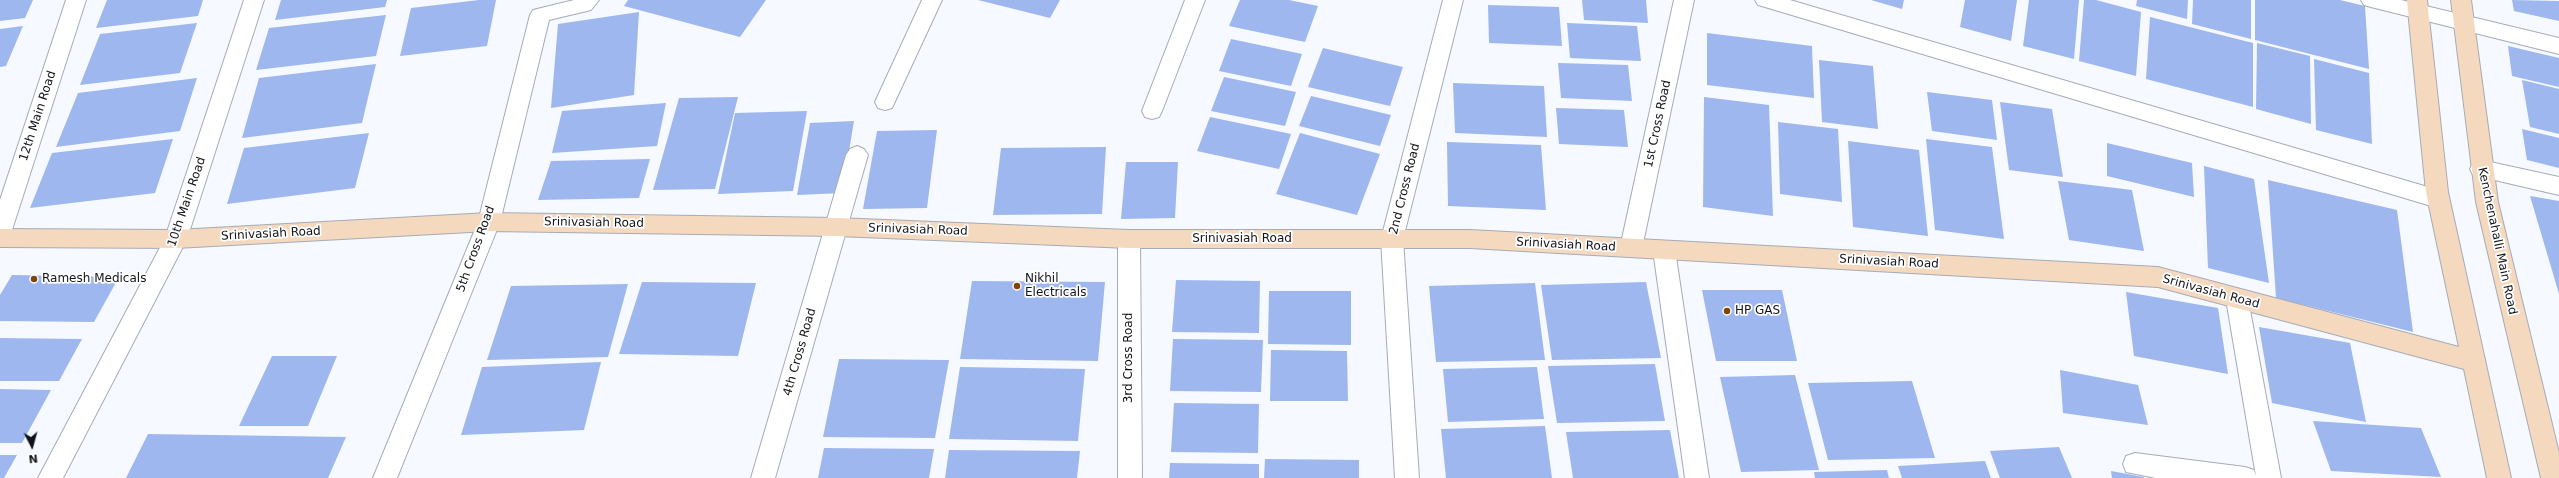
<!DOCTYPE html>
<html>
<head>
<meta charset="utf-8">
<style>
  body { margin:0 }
  #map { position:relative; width:2559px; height:478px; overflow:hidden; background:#f6f9ff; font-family:"DejaVu Sans",sans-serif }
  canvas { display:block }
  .north { position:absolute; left:12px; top:426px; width:40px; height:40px; -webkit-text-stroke:3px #fff; paint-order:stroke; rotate:174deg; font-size:11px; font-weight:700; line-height:16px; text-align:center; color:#111318 }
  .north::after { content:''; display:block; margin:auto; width:14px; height:18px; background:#111318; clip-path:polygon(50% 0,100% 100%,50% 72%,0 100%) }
</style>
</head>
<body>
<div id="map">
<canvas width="2559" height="478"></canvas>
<div class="north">N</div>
</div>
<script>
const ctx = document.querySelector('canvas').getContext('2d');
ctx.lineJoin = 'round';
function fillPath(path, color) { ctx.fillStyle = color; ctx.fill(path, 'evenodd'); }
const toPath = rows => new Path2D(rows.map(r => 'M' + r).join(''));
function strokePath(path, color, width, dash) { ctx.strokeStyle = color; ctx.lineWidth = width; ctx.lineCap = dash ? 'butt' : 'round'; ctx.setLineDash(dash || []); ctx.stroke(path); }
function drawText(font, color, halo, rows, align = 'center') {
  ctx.font = font + ' "DejaVu Sans",sans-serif'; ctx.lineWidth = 3.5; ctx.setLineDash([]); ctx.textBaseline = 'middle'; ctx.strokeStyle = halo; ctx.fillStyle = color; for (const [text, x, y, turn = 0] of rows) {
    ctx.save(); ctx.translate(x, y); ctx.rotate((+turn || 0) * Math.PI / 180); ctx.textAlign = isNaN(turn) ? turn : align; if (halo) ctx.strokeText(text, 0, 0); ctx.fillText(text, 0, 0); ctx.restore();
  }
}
fillPath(toPath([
  [0,0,33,0,25,18,0,21],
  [107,0,203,0,198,16,96,28],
  [281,0,387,0,385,7,275,20],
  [479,0,496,0,487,46,400,56,411,8],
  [628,0,766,0,740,37,624,6],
  [978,0,1060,0,1050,18],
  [1240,0,1289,0,1318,6,1305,42,1229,26],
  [1582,0,1646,0,1648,23,1584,20],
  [1871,0,1904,0,1902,9],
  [1965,0,2017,0,2011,41,1960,27],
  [2029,0,2079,0,2074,59,2023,46],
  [2084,0,2096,0,2141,12,2136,76,2079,61],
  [2137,0,2188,0,2187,19,2136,6],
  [2193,0,2251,0,2251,39,2192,24],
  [2255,0,2340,0,2365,6,2369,69,2255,40],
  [2512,0,2559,1,2559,21,2514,11],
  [1488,5,1559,7,1562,46,1489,43],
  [639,12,634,95,551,108,558,24],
  [386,15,376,56,256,70,269,28],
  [2150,17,2253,43,2253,107,2146,79],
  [197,23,180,73,80,85,100,34],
  [1567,23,1637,26,1641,61,1570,58],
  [23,26,6,66,0,67,0,29],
  [1707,33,1812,46,1814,98,1707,85],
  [1231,39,1302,54,1291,86,1219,71],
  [2257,43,2310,56,2311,124,2256,109],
  [2508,46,2559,58,2559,87,2512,76],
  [1323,48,1403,67,1390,106,1308,87],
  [2314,59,2369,73,2372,144,2316,130],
  [1819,60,1873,66,1878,129,1822,122],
  [1558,63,1628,65,1632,101,1561,98],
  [376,64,362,123,242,138,259,78],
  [1224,77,1296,92,1285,126,1211,111],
  [197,78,180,131,56,147,78,93],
  [2522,80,2559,89,2559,134,2530,127],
  [1453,83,1544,86,1547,137,1455,133],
  [1927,92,1992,100,1997,140,1932,131],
  [1311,96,1391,115,1380,146,1299,126],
  [738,97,715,189,653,190,679,98],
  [1704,97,1769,105,1773,216,1703,207],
  [2000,102,2052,109,2063,177,2009,170],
  [666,103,657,146,552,153,562,111],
  [1556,108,1624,110,1628,147,1559,144],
  [807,111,793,191,718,194,735,113],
  [1210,117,1291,134,1279,169,1197,151],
  [854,121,842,193,797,195,810,123],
  [1778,122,1838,129,1842,202,1780,194],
  [2522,129,2559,138,2559,168,2527,160],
  [937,130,927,208,863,209,877,131],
  [369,133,355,188,227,204,244,148],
  [1300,133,1380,154,1357,215,1276,194],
  [173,139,155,193,30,208,52,153],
  [1926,139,1992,147,2004,239,1935,230],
  [1848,141,1919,150,1928,236,1853,227],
  [1447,142,1541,145,1546,210,1448,206],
  [2107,143,2192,163,2194,197,2107,176],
  [1106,147,1102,214,993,215,1001,148],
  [650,159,639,198,538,200,551,161],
  [1126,162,1178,162,1175,218,1121,219],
  [2204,166,2254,179,2269,283,2208,268],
  [2268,180,2397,210,2413,332,2276,298],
  [2058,181,2132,190,2144,251,2069,240],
  [2530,196,2559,201,2559,294],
  [12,275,119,277,94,322,0,321,0,295],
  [1176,280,1260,281,1259,333,1172,332],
  [972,281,1105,282,1098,361,960,359],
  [642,282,756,283,738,356,619,354],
  [1646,282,1661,358,1552,360,1541,285],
  [1535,283,1545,360,1436,362,1429,286],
  [628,284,608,357,487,360,511,286],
  [1702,290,1782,290,1797,361,1716,361],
  [1269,291,1351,291,1351,345,1268,344],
  [2126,292,2218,308,2228,374,2134,356],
  [2259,327,2350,343,2366,422,2272,403],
  [0,338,82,339,59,381,0,381],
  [1173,339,1263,340,1261,392,1170,391],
  [1271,350,1347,351,1348,401,1270,401],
  [272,356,337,356,308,426,239,426],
  [839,359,949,360,935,438,823,437],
  [601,362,584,430,461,435,482,367],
  [1655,364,1665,421,1557,423,1548,366],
  [960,367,1085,369,1078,441,949,439],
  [1537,367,1544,419,1448,422,1443,369],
  [2060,370,2138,385,2148,425,2063,413],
  [1795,375,1819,470,1741,472,1720,377],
  [1912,381,1935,458,1828,460,1808,383],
  [0,389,51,390,22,443,0,443],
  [1174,403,1259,404,1258,453,1171,452],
  [2313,421,2421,428,2441,477,2331,471],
  [1545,426,1552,478,1446,478,1441,429],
  [1670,430,1679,478,1573,478,1566,432],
  [148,434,346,437,328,478,126,478],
  [2059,447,2072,478,2000,478,1990,451],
  [824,448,934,449,929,478,818,478],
  [949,450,1080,451,1077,478,945,478],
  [0,455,17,455,4,478,0,478],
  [1265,459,1359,460,1359,478,1264,478],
  [1985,461,1991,478,1902,478,1898,466],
  [1170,463,1259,464,1259,478,1169,478],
  [1887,470,1889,478,1815,478,1814,472],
  [2111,471,2144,477,2144,478,2112,478]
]), '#9eb7ef');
const street = toPath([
  [66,0,86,0,11,233,8,239,0,242,0,200,66,0],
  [244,0,264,0,187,239,63,478,38,478,165,238,244,0],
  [574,0,599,0,591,10,549,20,500,222,397,478,373,478,478,222,530,15,533,10,574,0],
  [922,0,942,0,892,108,885,110,878,108,875,102,922,0],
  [1185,0,1205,0,1162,111,1159,117,1152,119,1145,117,1142,111,1185,0],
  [1443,0,1463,0,1403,239,1419,478,1395,478,1381,239,1443,0],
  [1674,0,1694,0,1642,248,1639,255,1631,257,1623,255,1620,248,1674,0],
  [1755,0,1790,0,2438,190,2446,193,2449,199,2446,205,2438,208,1765,7,1758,5,1755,0],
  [2361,0,2401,0,2559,38,2559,54,2371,7,2364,5,2361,0],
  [857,146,864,149,868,155,775,478,751,478,846,155,850,149,857,146],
  [2481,160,2559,177,2559,195,2473,175,2470,169,2473,163,2481,160],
  [1129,230,1137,232,1140,239,1142,478,1118,478,1118,239,1121,232,1129,230],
  [1664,241,1672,243,1675,250,1709,478,1685,478,1653,250,1656,243,1664,241],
  [2237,289,2245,292,2248,299,2281,478,2156,478,2126,472,2123,464,2126,456,2135,453,2245,467,2254,470,2256,476,2226,299,2229,292,2237,289]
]);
const secondary = toPath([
  [2407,0,2427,0,2448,192,2511,478,2487,478,2464,369,2158,287,1470,248,1129,248,837,236,489,231,176,248,0,247,0,229,176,230,489,213,837,218,1129,230,1470,230,2158,267,2459,347,2426,192,2407,0],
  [2451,0,2471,0,2498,202,2559,453,2559,478,2541,478,2476,202,2451,0]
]);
strokePath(street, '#a5abb8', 2);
strokePath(secondary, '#a5abb8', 2);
fillPath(street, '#fff');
fillPath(secondary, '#f5d9bf');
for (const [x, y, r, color] of [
  [34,279,4,"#824405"],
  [1017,286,4,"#824405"],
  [1727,311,4,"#824405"]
]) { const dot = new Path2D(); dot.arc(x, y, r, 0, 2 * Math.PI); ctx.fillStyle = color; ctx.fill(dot); strokePath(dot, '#fff', 1.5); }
drawText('12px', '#111318', '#fff', [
  ["12th Main Road",38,116,-72],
  ["1st Cross Road",1658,124,-78],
  ["2nd Cross Road",1405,189,-76],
  ["10th Main Road",187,202,-71],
  ["Srinivasiah Road",594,223,1],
  ["Srinivasiah Road",918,230,2],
  ["Srinivasiah Road",271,234,-3],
  ["Srinivasiah Road",1242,239],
  ["Kenchenahalli Main Road",2497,241,78],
  ["Srinivasiah Road",1566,245,3],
  ["5th Cross Road",476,249,-70],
  ["Srinivasiah Road",1889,262,3],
  ["Srinivasiah Road",2211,292,15],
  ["4th Cross Road",800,352,-74],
  ["3rd Cross Road",1129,358,-90]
]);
drawText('12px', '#111318', '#fff', [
  ["Ramesh Medicals",42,279],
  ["Nikhil",1025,279],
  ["Electricals",1025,293],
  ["HP GAS",1735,311]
], 'left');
</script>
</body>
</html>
